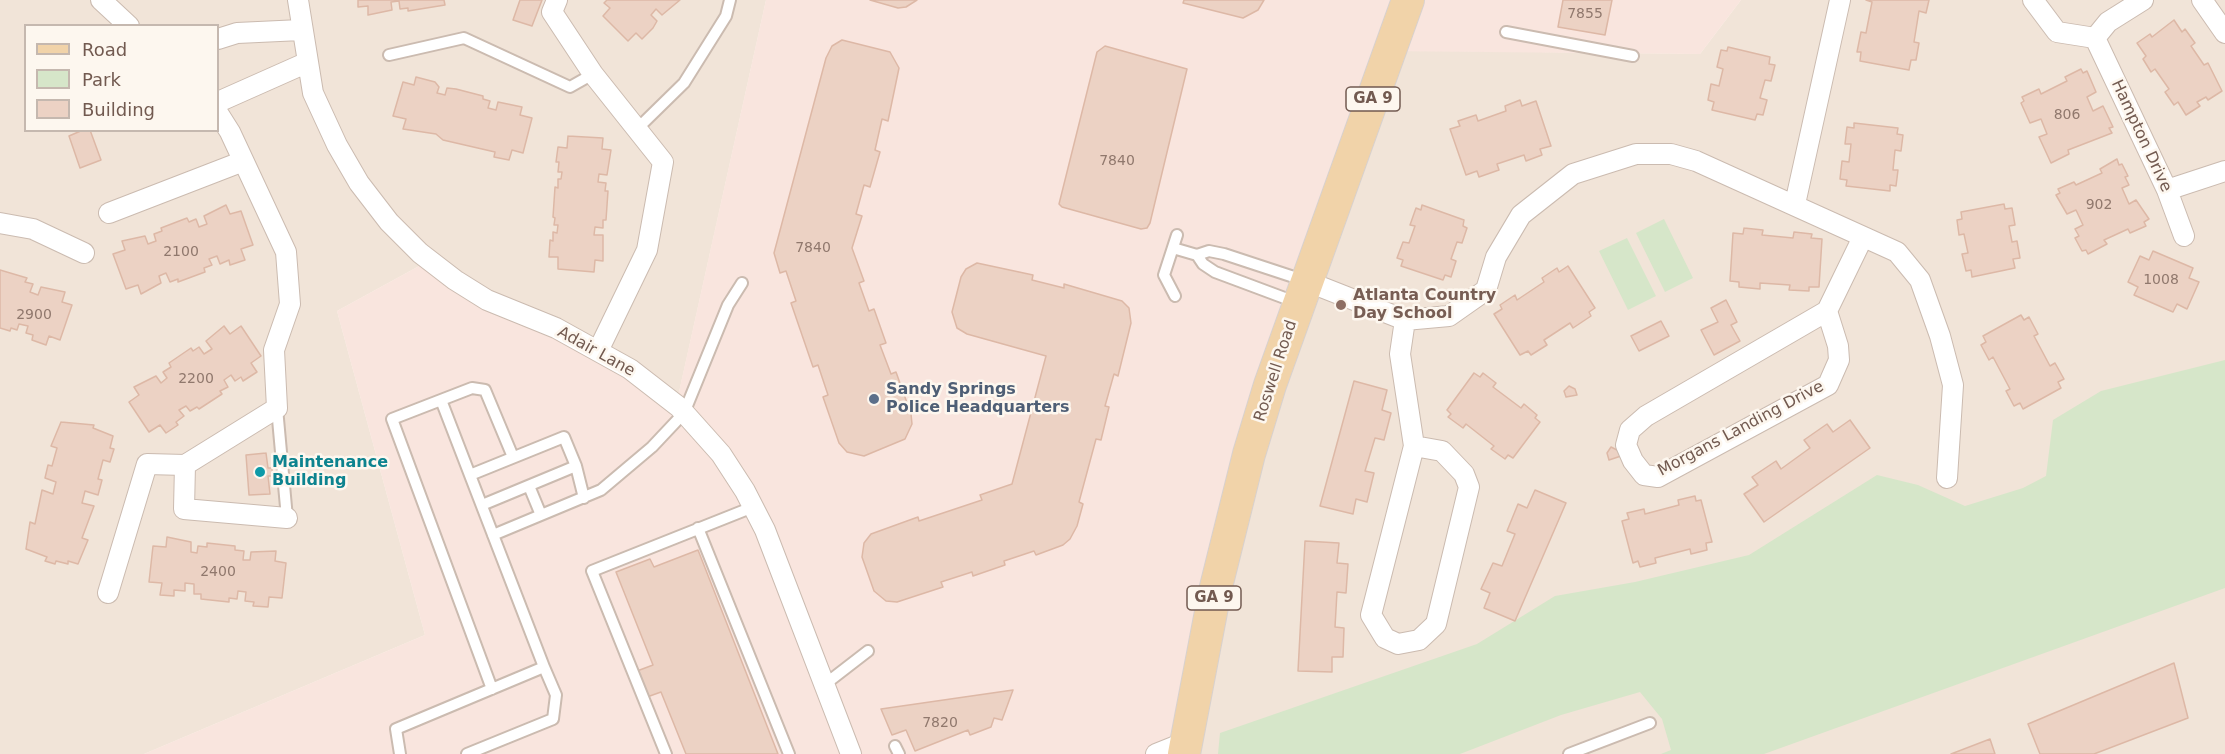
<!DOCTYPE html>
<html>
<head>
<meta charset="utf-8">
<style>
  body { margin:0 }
  #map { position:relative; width:2225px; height:754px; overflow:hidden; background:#faf3e9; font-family:"DejaVu Sans",sans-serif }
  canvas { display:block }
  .legend { position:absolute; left:24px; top:24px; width:195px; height:108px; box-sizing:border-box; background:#fdf7ef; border:2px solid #c5b8af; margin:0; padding:8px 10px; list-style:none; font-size:18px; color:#725a50 }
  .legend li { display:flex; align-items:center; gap:12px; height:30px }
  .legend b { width:30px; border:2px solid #c5b8af }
</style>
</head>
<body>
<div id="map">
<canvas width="2225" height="754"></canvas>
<ul class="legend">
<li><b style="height:8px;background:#f1d3a9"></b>Road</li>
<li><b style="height:16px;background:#d6e6c9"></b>Park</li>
<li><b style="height:16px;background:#ecd2c4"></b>Building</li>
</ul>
</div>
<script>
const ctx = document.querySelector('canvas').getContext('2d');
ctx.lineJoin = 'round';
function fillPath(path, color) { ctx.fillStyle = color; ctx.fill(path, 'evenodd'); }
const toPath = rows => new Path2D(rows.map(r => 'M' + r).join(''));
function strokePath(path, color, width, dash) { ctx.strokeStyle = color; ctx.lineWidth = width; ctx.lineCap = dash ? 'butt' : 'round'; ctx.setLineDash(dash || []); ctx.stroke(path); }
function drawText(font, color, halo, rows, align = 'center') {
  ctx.font = font + ' "DejaVu Sans",sans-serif'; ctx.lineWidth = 5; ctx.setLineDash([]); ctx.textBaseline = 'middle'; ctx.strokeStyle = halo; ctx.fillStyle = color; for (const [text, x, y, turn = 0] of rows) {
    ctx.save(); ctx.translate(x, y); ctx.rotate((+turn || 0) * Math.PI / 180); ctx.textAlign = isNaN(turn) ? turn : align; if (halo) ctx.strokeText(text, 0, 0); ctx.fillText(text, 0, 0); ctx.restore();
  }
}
fillPath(toPath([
  [0,0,766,0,678,397,421,265,337,311,425,635,144,754,0,754],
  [26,26,218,26,218,130,26,130],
  [1741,0,2225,0,2225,754,1181,754,1377,50,1700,54]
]), '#f1e4d8');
fillPath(toPath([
  [766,0,1741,0,1700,54,1377,51,1181,754,144,754,425,635,337,311,421,265,678,396]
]), '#f9e5de');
fillPath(toPath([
  [1664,219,1693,278,1665,292,1636,233],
  [1627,238,1656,296,1628,310,1599,251],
  [2225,360,2225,588,1764,754,1661,754,1671,750,1662,719,1640,692,1561,715,1460,754,1218,754,1220,733,1477,644,1555,596,1635,582,1749,555,1877,475,1918,485,1965,506,2023,488,2046,476,2053,420,2101,391]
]), '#d6e6c9');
const building = toPath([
  [358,0,444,0,445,5,408,11,408,8,400,9,399,1,391,2,392,10,368,15,368,6,358,7,358,0],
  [520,0,542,0,532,26,513,20,520,0],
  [607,0,680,0,662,15,656,9,651,15,657,21,653,28,642,39,636,33,628,41,603,16,610,8,604,3,607,0],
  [870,0,917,0,906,7,898,8,870,0],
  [1184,0,1264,0,1258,10,1243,18,1183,3,1184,0],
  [1563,0,1612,0,1605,35,1558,27,1563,0],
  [1929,0,1926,13,1919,11,1914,42,1919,43,1916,60,1911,60,1909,70,1860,61,1861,52,1857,52,1861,32,1866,33,1872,2,1866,0,1929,0],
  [2174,20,2182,32,2185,29,2195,43,2191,46,2204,65,2208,63,2222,91,2208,100,2206,97,2197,102,2200,106,2186,115,2178,102,2174,105,2165,92,2169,89,2155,69,2151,72,2143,59,2146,56,2137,43,2150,34,2152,37,2174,20],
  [842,40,890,52,899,68,888,121,882,119,875,150,880,152,870,187,864,185,856,214,862,216,852,248,864,281,859,283,869,311,874,309,886,343,880,345,891,374,896,372,911,414,912,424,905,439,864,456,847,452,839,443,823,397,828,395,818,365,813,367,791,303,796,301,786,271,780,273,774,253,826,58,832,46,842,40],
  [1105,46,1187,69,1150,223,1147,228,1141,229,1062,207,1059,204,1097,52,1105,46],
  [1728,47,1770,57,1769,64,1775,65,1771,81,1765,80,1760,98,1767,100,1763,115,1757,114,1755,120,1712,110,1714,102,1708,100,1711,84,1719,86,1723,69,1717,67,1721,50,1727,51,1728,47],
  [2081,69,2083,73,2087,71,2096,92,2087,97,2093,111,2103,106,2113,127,2109,128,2112,133,2068,150,2069,154,2051,163,2039,137,2047,134,2041,119,2030,123,2021,103,2024,101,2022,97,2039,89,2041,94,2067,81,2065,77,2081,69],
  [416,77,435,82,439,87,437,93,445,95,447,88,456,89,483,96,483,99,490,101,488,108,496,110,498,102,522,107,520,115,532,118,523,153,512,150,509,160,494,157,495,152,443,140,436,134,403,129,406,119,393,116,403,82,414,85,416,77],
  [1520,100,1522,106,1536,101,1551,146,1540,149,1542,155,1526,161,1524,155,1497,164,1499,170,1479,177,1477,171,1466,175,1450,129,1460,126,1458,121,1476,115,1478,121,1506,111,1505,106,1520,100],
  [1854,123,1898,128,1897,134,1903,135,1901,151,1895,150,1893,170,1898,170,1896,186,1890,185,1890,191,1846,186,1847,180,1840,179,1842,161,1849,162,1851,144,1845,144,1847,127,1854,128,1854,123],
  [83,130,90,130,101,160,80,168,69,136,83,130],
  [568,136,603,138,602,149,611,150,607,175,599,174,598,182,606,183,605,191,608,191,606,220,603,220,603,228,595,227,594,235,603,235,603,261,595,260,594,272,558,269,558,257,549,257,550,240,553,241,553,232,557,233,558,225,554,225,555,218,553,217,555,187,558,188,558,179,561,179,562,172,558,172,559,162,556,162,558,147,567,148,568,136],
  [2117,159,2119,165,2122,164,2128,176,2125,177,2129,185,2122,188,2129,204,2136,200,2149,219,2144,222,2146,226,2130,233,2128,229,2104,240,2107,244,2088,254,2086,250,2082,251,2075,238,2079,236,2075,229,2083,225,2076,210,2067,214,2056,195,2060,193,2058,189,2074,182,2076,185,2102,173,2100,169,2117,159],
  [2004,204,2005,209,2012,208,2015,225,2009,226,2012,242,2017,241,2020,258,2013,259,2015,268,1972,277,1971,270,1966,271,1962,254,1968,253,1964,234,1959,235,1957,220,1962,219,1961,212,2004,204],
  [226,205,230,214,241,211,253,245,241,249,245,260,230,265,229,260,220,264,217,256,209,259,212,265,204,268,205,272,178,282,178,279,170,282,166,273,159,276,161,283,141,294,138,285,126,289,113,254,125,250,122,241,145,236,148,244,156,241,154,234,162,231,161,228,187,218,189,222,196,219,199,227,207,224,204,216,226,205],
  [1422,205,1464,220,1463,226,1467,228,1462,243,1457,242,1451,259,1456,261,1451,277,1445,275,1443,280,1401,266,1403,260,1397,258,1403,242,1409,243,1415,226,1410,225,1416,208,1421,210,1422,205],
  [1744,228,1763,230,1762,235,1793,238,1794,232,1812,234,1811,238,1822,239,1819,287,1809,287,1809,291,1789,290,1790,285,1760,283,1760,289,1739,287,1739,282,1730,281,1733,233,1743,234,1744,228],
  [2153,251,2193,268,2189,278,2199,282,2187,309,2177,304,2173,312,2134,295,2138,287,2128,282,2140,256,2149,260,2153,251],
  [977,263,1033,275,1032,280,1064,288,1064,284,1122,301,1129,308,1131,323,1118,376,1114,374,1105,406,1109,407,1101,440,1096,439,1079,502,1083,504,1077,526,1070,539,1063,545,1036,555,1034,551,1004,561,1005,565,973,576,972,572,941,582,943,587,897,602,886,601,874,591,862,557,864,543,871,534,918,517,919,521,982,500,980,495,1012,484,1046,356,967,334,957,328,952,312,961,277,966,269,977,263],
  [1568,266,1595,308,1589,312,1591,316,1573,328,1570,323,1544,340,1547,345,1531,355,1528,351,1520,355,1494,314,1502,309,1500,305,1515,295,1517,300,1544,282,1542,278,1557,268,1559,272,1568,266],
  [0,270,27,278,25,282,33,284,30,292,38,295,41,287,65,292,62,302,72,305,60,340,49,336,46,345,32,340,33,335,26,333,28,326,19,324,17,330,11,328,10,331,0,328,0,270],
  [1726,300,1737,322,1731,325,1740,341,1714,355,1701,330,1718,322,1711,308,1726,300],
  [2021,315,2024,320,2029,317,2038,334,2034,336,2050,366,2055,363,2064,379,2058,382,2061,388,2023,409,2020,403,2014,406,2006,391,2010,389,1993,357,1989,360,1981,345,1986,342,1983,336,2021,315],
  [1661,321,1669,336,1639,351,1631,336,1661,321],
  [224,326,230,334,241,326,261,356,251,363,257,372,243,381,241,377,235,381,231,375,224,380,228,387,220,391,222,394,199,409,197,407,190,411,186,406,179,410,184,416,176,422,178,425,166,433,160,425,149,432,129,402,139,395,134,387,156,376,161,383,167,378,163,372,171,367,169,363,191,348,193,351,199,347,204,354,212,349,206,341,224,326],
  [1474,373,1480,377,1483,373,1496,383,1493,387,1521,408,1524,404,1537,415,1535,418,1540,422,1513,458,1508,455,1505,459,1491,449,1494,446,1466,424,1463,428,1448,417,1451,414,1447,410,1474,373],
  [1354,381,1387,390,1382,410,1391,413,1384,440,1375,438,1365,471,1374,473,1367,502,1356,499,1353,514,1320,506,1354,381],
  [1569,386,1575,389,1577,395,1566,397,1564,391,1569,386],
  [1850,420,1870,448,1764,522,1744,494,1758,485,1752,477,1776,461,1781,469,1810,448,1804,440,1827,424,1833,432,1850,420],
  [61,422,94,425,93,428,113,436,110,448,114,449,110,462,103,460,98,479,102,480,98,495,85,491,82,503,94,506,82,538,88,540,78,564,68,561,68,564,56,561,55,564,45,561,47,557,26,549,30,522,35,524,42,490,53,494,56,482,45,478,48,465,52,466,57,448,51,446,61,422],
  [1611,447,1619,451,1621,456,1609,460,1607,453,1611,447],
  [266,453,268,468,272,468,273,476,268,476,270,494,249,495,246,455,266,453],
  [1535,490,1566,503,1515,621,1484,608,1490,593,1481,589,1493,563,1502,566,1515,534,1507,531,1518,504,1527,508,1535,490],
  [1695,496,1696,501,1701,500,1712,542,1706,543,1707,550,1691,554,1690,549,1655,558,1656,563,1640,567,1638,561,1633,563,1622,521,1629,519,1627,513,1644,509,1645,514,1679,505,1678,500,1695,496],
  [167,537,191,542,191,552,197,553,198,546,207,547,207,543,235,546,235,550,244,551,243,560,250,560,251,552,276,551,275,561,286,563,282,598,269,597,268,607,253,606,254,602,245,601,246,592,238,591,237,599,229,598,229,602,201,599,201,594,194,594,194,584,185,583,185,591,174,590,174,596,160,595,162,583,149,582,153,546,166,547,167,537],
  [1305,541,1339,543,1337,563,1348,564,1346,593,1337,592,1335,627,1344,628,1343,657,1332,657,1332,672,1298,671,1305,541],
  [698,550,778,754,686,754,661,692,647,697,637,671,653,665,616,572,650,559,654,567,698,550],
  [2174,663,2188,718,2094,754,2040,754,2028,724,2174,663],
  [1013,690,1002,720,994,718,991,727,970,735,968,730,915,751,906,730,892,735,881,709,1013,690],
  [1990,739,1995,754,1951,754,1990,739]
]);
fillPath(building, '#ecd2c4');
strokePath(building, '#ddb8a6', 1.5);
const lane = toPath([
  [1506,32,1633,56],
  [389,55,464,38,570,87,593,74],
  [637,129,684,83,726,16,730,0],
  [1173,248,1197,255,1209,251,1224,254,1306,281],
  [1197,255,1203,264,1215,272,1298,303],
  [1175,296,1164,275,1177,235],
  [441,400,472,388,485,390,513,457],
  [277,408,287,518],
  [470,475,564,437,576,466],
  [529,486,541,515],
  [482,505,576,466,584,498],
  [698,528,789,754],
  [493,535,601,490,652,447,684,413,728,305,742,283],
  [824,685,868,651],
  [492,689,392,419,441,400,544,667],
  [895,746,899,754],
  [400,754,396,729,544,667,556,695,553,719,467,754],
  [666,754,592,571,753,507],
  [1569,754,1650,723]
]);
const street = toPath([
  [101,0,129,26],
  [298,0,313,93,337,145,359,183,389,222,420,253,455,280,487,300,556,328,630,369,679,407,721,454,745,491,765,530,851,754],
  [557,0,552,12,593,74,663,162,647,250,598,351],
  [2033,0,2057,32,2095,38,2167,190,2184,236],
  [2202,0,2225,33],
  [2095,38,2108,22,2143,0],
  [218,39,237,33,301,30],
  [218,102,308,62],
  [2167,190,2225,171],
  [1795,204,1840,0],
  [109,213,241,162],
  [0,223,33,229,84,253],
  [1306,281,1405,320,1449,316,1486,290,1496,257,1521,215,1573,174,1636,154,1671,154,1696,161,1897,252,1920,280,1940,336,1953,385,1947,478],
  [1827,311,1838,346,1839,360,1828,385,1658,477,1644,475,1633,461,1626,445,1630,430,1646,416,1827,311,1863,237],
  [1405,320,1400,354,1414,446,1371,615,1385,638,1398,644,1419,640,1436,624,1469,487,1464,474,1442,451,1414,446],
  [185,465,184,509,287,518],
  [108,593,147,464,185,465,277,408,274,350,290,304,286,252,230,132,218,113],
  [1156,754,1186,742]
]);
const primary = toPath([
  [1184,754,1215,591,1249,454,1270,385,1408,0]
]);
strokePath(lane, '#cbbbb0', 14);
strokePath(street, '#cbbbb0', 22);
strokePath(primary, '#d8d1ce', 34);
strokePath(lane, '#fff', 10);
strokePath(street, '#fff', 20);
strokePath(primary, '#f1d3a9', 32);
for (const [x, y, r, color] of [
  [1341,305,6,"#8d6e63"],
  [874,399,6,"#5c6f8a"],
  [260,472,6,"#0f9aa8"]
]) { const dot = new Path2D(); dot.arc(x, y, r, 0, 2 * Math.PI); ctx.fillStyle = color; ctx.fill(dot); strokePath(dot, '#fdf7ef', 2); }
drawText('14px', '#90786d', null, [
  ["7855",1585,14],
  ["806",2067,115],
  ["7840",1117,161],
  ["902",2099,205],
  ["7840",813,248],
  ["2100",181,252],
  ["1008",2161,280],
  ["2900",34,315],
  ["2200",196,379],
  ["2400",218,572],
  ["7820",940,723]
]);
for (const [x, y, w] of [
  [1373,99,54],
  [1214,598,54]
]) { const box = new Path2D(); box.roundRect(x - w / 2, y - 12, w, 24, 4.5); ctx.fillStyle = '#fdf7ef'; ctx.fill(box); strokePath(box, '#725a50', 1.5); }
drawText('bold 15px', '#725a50', null, [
  ["GA 9",1373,99],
  ["GA 9",1214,598]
]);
drawText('16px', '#725a50', '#fdf7ef', [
  ["Hampton Drive",2141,136,65],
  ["Adair Lane",596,352,29],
  ["Roswell Road",1276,371,-72],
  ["Morgans Landing Drive",1741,429,-28]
]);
drawText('bold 16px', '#785e54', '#fdf7ef', [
  ["Atlanta Country",1353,296],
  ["Day School",1353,314]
], 'left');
drawText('bold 16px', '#4e5e75', '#fdf7ef', [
  ["Sandy Springs",886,390],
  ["Police Headquarters",886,408]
], 'left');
drawText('bold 16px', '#0d838f', '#fdf7ef', [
  ["Maintenance",272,463],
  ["Building",272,481]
], 'left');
</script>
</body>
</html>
